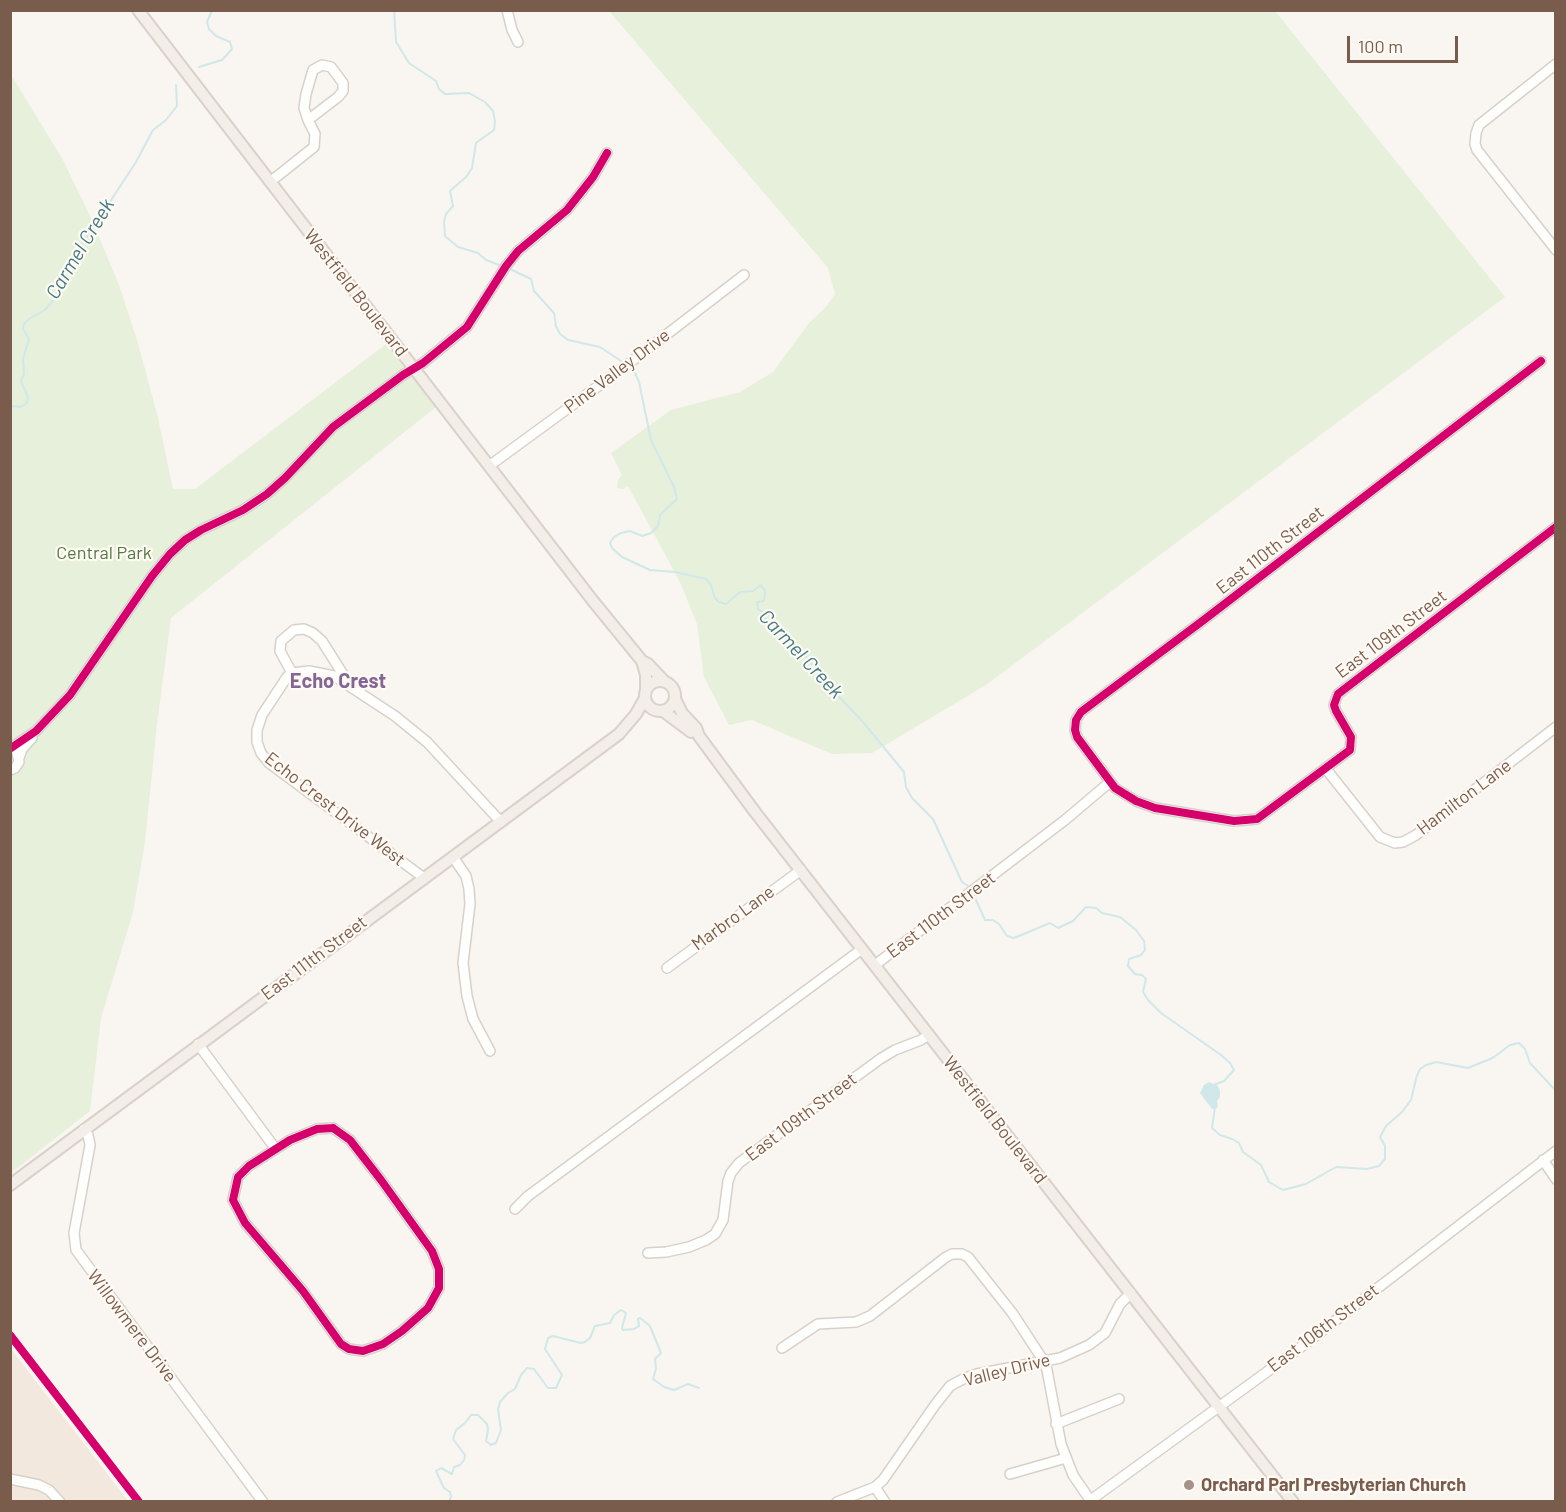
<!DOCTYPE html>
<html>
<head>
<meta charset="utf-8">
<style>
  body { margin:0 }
  #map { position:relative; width:1566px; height:1512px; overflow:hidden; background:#f9f5f0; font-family:Barlow,sans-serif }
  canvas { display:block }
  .frame { position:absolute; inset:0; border:12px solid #7a5c4d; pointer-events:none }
  .scale { position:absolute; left:1347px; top:36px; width:111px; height:27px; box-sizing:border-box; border:3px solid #7a5c4d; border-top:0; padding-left:8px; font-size:18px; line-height:21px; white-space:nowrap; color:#7a5c4d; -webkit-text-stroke:4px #fffaf3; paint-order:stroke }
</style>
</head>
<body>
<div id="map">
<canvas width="1566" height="1512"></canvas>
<div class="frame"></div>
<div class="scale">100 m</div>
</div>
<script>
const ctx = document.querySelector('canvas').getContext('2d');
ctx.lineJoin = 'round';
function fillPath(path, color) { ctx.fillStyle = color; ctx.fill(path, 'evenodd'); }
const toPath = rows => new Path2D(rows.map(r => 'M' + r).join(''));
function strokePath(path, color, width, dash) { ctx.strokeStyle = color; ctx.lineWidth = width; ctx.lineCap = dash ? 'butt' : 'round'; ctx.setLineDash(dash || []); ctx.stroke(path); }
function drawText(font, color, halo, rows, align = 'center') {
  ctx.font = font + ' Barlow,sans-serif'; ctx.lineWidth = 4.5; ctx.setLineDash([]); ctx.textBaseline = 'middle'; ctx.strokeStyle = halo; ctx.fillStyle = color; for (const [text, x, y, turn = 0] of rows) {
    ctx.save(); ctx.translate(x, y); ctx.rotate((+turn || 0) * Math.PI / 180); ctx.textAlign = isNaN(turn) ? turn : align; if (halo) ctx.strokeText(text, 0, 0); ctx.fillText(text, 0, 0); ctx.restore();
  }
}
fillPath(toPath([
  [11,1349,128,1501,11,1501]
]), '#f2e8de');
fillPath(toPath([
  [609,11,1275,11,1505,297,986,685,872,753,832,754,752,720,729,725,704,677,697,624,680,582,628,486,623,489,617,488,618,480,622,475,611,453,671,410,740,392,773,372,809,323,825,308,835,294,828,268],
  [10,73,63,160,91,218,119,285,138,343,158,418,173,489,195,489,386,344,436,407,171,618,157,724,145,842,133,912,101,1018,90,1111,11,1173]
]), '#e7f0db');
fillPath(toPath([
  [1209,1082,1218,1086,1220,1091,1220,1097,1217,1101,1218,1107,1215,1109,1212,1109,1200,1093,1204,1085]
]), '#d0e8ea');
strokePath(toPath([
  [394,10,396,42,409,63,436,81,439,89,445,94,469,93,485,102,493,111,495,121,494,130,476,143,472,168,467,176,450,191,453,206,446,214,444,222,445,236,458,247,478,253,486,260,502,266],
  [199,67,222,60,232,49,230,42,216,36,209,29,207,22,212,10],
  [508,268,531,279,534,291,554,313,556,326,560,334,568,340,600,347,624,363],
  [629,367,634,371,639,382,651,440,674,487,677,499,660,515,658,526,651,533,642,536,630,531,621,533,614,537,610,543,612,548,622,557,650,570,675,572,706,579,711,585,715,598,719,602,726,604,740,592,753,591,761,585,765,591,764,601,757,602,758,609,764,613,765,620,802,651,825,682,863,722,904,772,906,787,912,798,933,819,962,882,968,886],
  [10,406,21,407,26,404,28,398,21,381,24,374,23,359,29,339,23,329,24,324,29,319,45,310,56,297,64,272,136,162,153,130,166,120,177,106,176,85],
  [975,898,985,920,993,920,999,924,1007,936,1014,938,1050,923,1058,928,1073,921,1086,907,1096,908,1102,913,1120,917,1136,930,1144,941,1145,950,1141,955,1129,959,1128,966,1135,974,1142,975,1146,979,1143,992,1148,1000,1161,1013,1221,1055,1230,1063,1234,1070,1224,1081,1214,1085],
  [1486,1061,1494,1057,1510,1045,1519,1043,1525,1049,1530,1063,1556,1091],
  [1416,1078,1420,1069,1426,1065,1436,1062,1468,1068,1485,1061],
  [1215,1107,1212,1128,1220,1135,1232,1139,1239,1143,1243,1152,1261,1165,1269,1182,1283,1190,1306,1184,1336,1167,1367,1169,1379,1166,1385,1159,1385,1146,1380,1137,1386,1126,1402,1112,1411,1100,1416,1079],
  [449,1502,451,1497,450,1492,444,1488,436,1471,441,1468,452,1474,454,1467,460,1465,464,1460,465,1455,453,1439,456,1430,465,1423,471,1415,478,1415,487,1424,488,1430,486,1441,491,1445,496,1443,501,1430,498,1409,500,1402,508,1393,515,1389,521,1375,527,1368,534,1369,548,1388,556,1388,562,1375,545,1349,548,1338,553,1336,581,1343,585,1342,590,1338,595,1326,610,1323,614,1315,621,1310,626,1313,622,1328,623,1330,634,1329,639,1326,638,1319,640,1318,650,1326,661,1353,655,1359,656,1369,653,1379,664,1387,674,1390,688,1384,699,1388]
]), '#d0e8ea', 2);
const minor = toPath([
  [507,10,512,30,518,42],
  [1556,64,1479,125,1476,133,1475,144,1477,150,1556,250],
  [270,182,314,147,315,134,308,120,304,108,306,94,313,70,322,65,331,67,343,83,343,91,338,97,308,120],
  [1541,361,1205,619,1081,712,1076,720,1075,730,1077,737,1115,788,1136,801,1155,808,1234,821,1257,819,1350,750,1351,737,1336,711,1334,705,1338,694,1556,527],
  [489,466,623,368,744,275],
  [292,673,280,651,281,641,294,630,304,629,313,633,322,641,349,684],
  [11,748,36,731,70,695,152,576,170,554,185,540,201,530,243,510,267,494,285,478,333,427,403,375,423,363,467,327,506,266,518,251,567,210,593,177,607,153],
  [19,758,22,749,32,738],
  [1326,769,1380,837,1395,843,1403,842,1416,835,1556,727],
  [10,770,15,768,19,762,17,753],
  [453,857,466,876,469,889,470,904,463,963,467,996,473,1019,490,1051],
  [424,878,269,763,261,753,257,742,257,730,262,715,287,677,292,673,309,671,334,676,395,716,427,742,501,822],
  [875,965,1065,820,1110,782],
  [667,968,801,870],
  [198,1044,275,1148],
  [333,1128,350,1140,381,1180,432,1251,439,1269,439,1288,428,1308,402,1331,383,1344,363,1351,349,1349,341,1344,303,1291,245,1223,233,1200,238,1177,249,1166,290,1140,317,1129,333,1128],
  [84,1129,88,1135,90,1145,74,1233,76,1250,263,1502],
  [1543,1160,1556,1179],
  [515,1209,528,1196,862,949],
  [648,1253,666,1252,689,1247,706,1240,715,1234,723,1220,728,1181,731,1173,739,1163,880,1059,895,1050,921,1040,929,1035],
  [782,1348,818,1324,856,1322,870,1316,946,1257,952,1254,962,1254,968,1257,1013,1314,1043,1360,1047,1370,1061,1444,1073,1475,1090,1500],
  [1056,1424,1119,1399],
  [1010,1474,1066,1458],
  [10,1479,39,1485,49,1490,60,1502],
  [875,1487,885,1502],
  [837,1502,875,1487,883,1480,935,1405,950,1386,963,1379,977,1374,1060,1358,1089,1345,1105,1333,1120,1304,1131,1293],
  [1088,1502,1301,1347,1556,1151]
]);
const major = toPath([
  [138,10,593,601,642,661,648,664,664,681],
  [642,661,646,675,646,691],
  '645 696a15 15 0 1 1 30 0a15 15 0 1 1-30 0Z',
  [675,699,682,713,696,728,699,736,755,812,1293,1502],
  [663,711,691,732],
  [10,1185,619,734,636,714,645,698]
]);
strokePath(minor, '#d7d1cb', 12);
strokePath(major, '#dad1cc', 14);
strokePath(minor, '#fefefd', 9);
strokePath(major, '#f3eee8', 10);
strokePath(toPath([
  [1541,361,1205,619,1081,712,1076,720,1075,730,1077,737,1115,788,1136,801,1155,808,1234,821,1257,819,1350,750,1351,737,1336,711,1334,705,1338,694,1556,527],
  [11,748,36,731,70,695,152,576,170,554,185,540,201,530,243,510,267,494,285,478,333,427,403,375,423,363,467,327,506,266,518,251,567,210,593,177,607,153],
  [333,1128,350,1140,381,1180,432,1251,439,1269,439,1288,428,1308,402,1331,383,1344,363,1351,349,1349,341,1344,303,1291,245,1223,233,1200,238,1177,249,1166,290,1140,317,1129,333,1128],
  [10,1335,139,1502]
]), '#d6006c', 8);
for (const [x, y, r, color] of [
  [1189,1485,6,"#a69286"]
]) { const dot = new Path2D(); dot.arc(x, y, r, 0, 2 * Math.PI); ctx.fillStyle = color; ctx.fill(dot); strokePath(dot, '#fffaf3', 2); }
drawText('18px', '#7a5c4d', '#fffaf3', [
  ["Westfield Boulevard",356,293,52],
  ["Pine Valley Drive",617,371,-37],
  ["East 110th Street",1270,550,-38],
  ["East 109th Street",1391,634,-37],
  ["Hamilton Lane",1464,797,-37],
  ["Echo Crest Drive West",335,809,38],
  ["East 110th Street",941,915,-37],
  ["Marbro Lane",733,918,-36],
  ["East 111th Street",314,958,-37],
  ["East 109th Street",801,1117,-37],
  ["Westfield Boulevard",995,1120,52],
  ["Willowmere Drive",132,1326,53],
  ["East 106th Street",1323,1328,-37],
  ["Valley Drive",1007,1370,-14]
]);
drawText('18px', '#537a41', '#fffaf3', [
  ["Central Park",104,553]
]);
drawText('bold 18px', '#7a5c4d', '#fffaf3', [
  ["Orchard Parl Presbyterian Church",1201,1485]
], 'left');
drawText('italic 20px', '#437c86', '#fffaf3', [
  ["Carmel Creek",80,249,-59],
  ["Carmel Creek",801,654,47]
]);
drawText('bold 20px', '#846695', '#fffaf3', [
  ["Echo Crest",338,681]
]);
</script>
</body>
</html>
